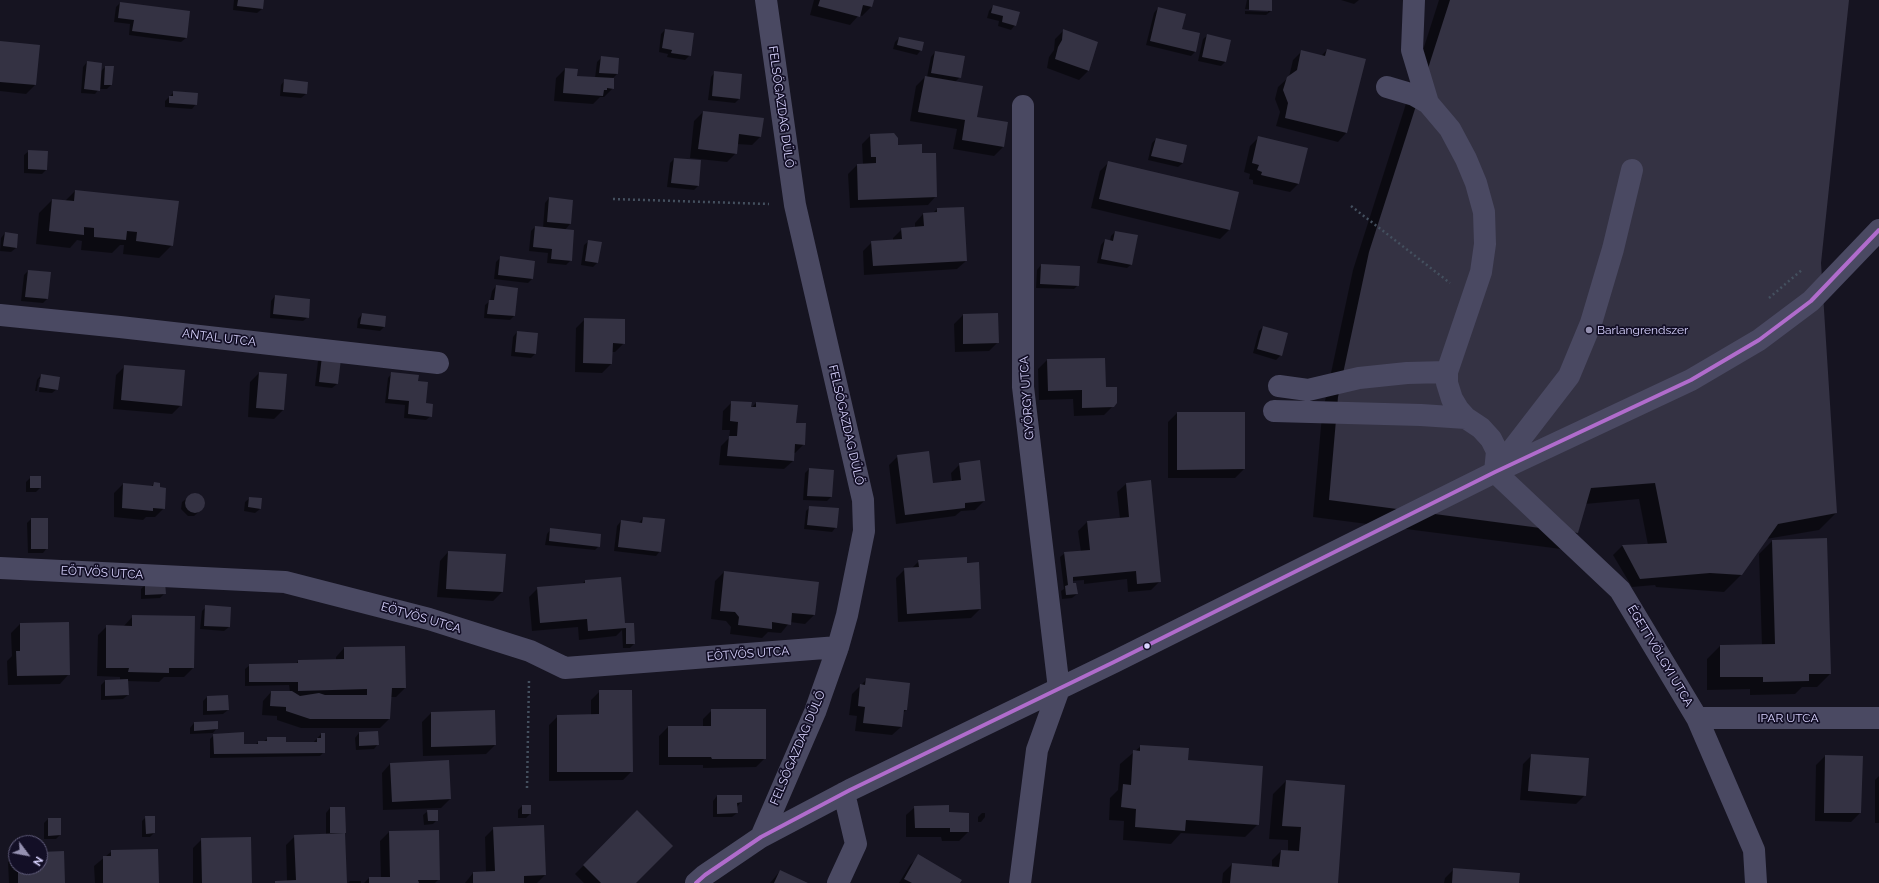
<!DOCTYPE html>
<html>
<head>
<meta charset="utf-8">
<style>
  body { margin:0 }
  #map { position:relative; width:1879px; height:883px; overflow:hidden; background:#161421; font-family:Raleway,sans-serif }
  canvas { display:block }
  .north { position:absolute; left:8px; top:835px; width:40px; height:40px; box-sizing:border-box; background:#130f26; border:1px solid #625e7d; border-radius:50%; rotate:122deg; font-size:11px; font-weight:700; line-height:16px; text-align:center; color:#d9d4ff }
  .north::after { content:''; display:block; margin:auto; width:14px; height:18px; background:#9591b1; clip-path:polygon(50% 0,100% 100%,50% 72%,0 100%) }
</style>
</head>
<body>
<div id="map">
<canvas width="1879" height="883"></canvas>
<div class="north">N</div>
</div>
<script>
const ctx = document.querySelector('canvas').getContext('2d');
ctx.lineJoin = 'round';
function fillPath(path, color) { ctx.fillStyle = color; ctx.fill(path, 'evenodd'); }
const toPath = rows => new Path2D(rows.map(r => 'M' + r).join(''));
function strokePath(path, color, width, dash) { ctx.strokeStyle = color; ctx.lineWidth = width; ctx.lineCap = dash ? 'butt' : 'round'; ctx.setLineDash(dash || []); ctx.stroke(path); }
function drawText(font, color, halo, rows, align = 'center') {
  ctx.font = font + ' Raleway,sans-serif'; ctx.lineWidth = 3.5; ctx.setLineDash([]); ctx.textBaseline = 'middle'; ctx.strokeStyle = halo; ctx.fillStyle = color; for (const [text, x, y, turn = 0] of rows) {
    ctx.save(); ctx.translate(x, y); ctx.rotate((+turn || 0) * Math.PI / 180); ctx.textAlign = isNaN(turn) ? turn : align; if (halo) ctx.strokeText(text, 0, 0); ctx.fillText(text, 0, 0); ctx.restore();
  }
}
fillPath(toPath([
  [234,0,263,0,262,9,257,13,233,10],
  [814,0,872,0,871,7,862,16,859,15,850,25,810,15],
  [1247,0,1271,0,1271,11,1266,15,1245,14,1245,11,1268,12,1268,10,1245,9],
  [1341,0,1359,0,1354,4],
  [1439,0,1848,0,1820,263,1836,513,1819,530,1766,539,1741,575,1724,592,1656,587,1655,585,1632,587,1613,555,1622,546,1648,545,1639,499,1585,504,1578,532,1561,549,1313,517,1322,415,1353,270],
  [120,3,186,38,181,42,129,35,130,24,114,22,116,7],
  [993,6,1015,25,1011,30,998,26,999,21,987,18,989,11],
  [1158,8,1181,30,1195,52,1191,56,1146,45,1154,13],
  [665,30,690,55,685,60,667,57,668,54,659,52,661,34],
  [1064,30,1097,43,1088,71,1079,80,1047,68,1049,57,1054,50,1055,39],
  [1208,35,1225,62,1221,66,1198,61,1203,39],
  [899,38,921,50,917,55,893,49,895,42],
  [0,42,35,85,26,94,0,91],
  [1327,50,1346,133,1338,142,1276,126,1280,112,1275,99,1278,87,1289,77,1293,60,1302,51,1321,56],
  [935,52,960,77,955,82,976,118,1003,147,994,156,953,149,957,129,910,121,916,86,925,77,927,77,931,57],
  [601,58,617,74,612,79,613,88,604,97,600,97,593,104,554,101,556,78,565,69,576,77,595,78,597,62],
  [87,62,101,71,105,67,111,85,107,89,99,89,95,94,81,93,83,67],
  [715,72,739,99,735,103,708,100,711,77],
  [285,80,306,94,301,98,280,96,281,85],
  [174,92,196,104,192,109,165,107,165,101],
  [703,112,761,136,752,145,737,144,736,153,727,162,690,158,694,121],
  [871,135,921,154,936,196,928,205,850,208,848,174,857,165,863,165,862,144],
  [1259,137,1299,183,1290,192,1253,184,1253,180,1249,179,1250,174,1244,172,1250,146],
  [1156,139,1183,163,1178,167,1148,160,1152,143],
  [29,151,46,170,42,174,24,173,24,155],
  [674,159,700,161,698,186,694,190,667,187,670,163],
  [1109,162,1229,230,1220,239,1091,208,1100,171],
  [75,191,172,245,159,258,123,254,124,245,120,245,112,253,81,250,82,241,77,240,70,248,36,244,39,213,52,200,65,201],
  [549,198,572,200,570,224,565,230,571,260,566,265,547,263,548,253,529,251,531,231,535,227,543,228,545,203],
  [937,209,966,261,957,269,864,275,863,251,872,242,893,241,893,238,902,229,915,228,915,223,923,214,933,213],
  [1115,232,1132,264,1127,268,1097,263,1101,245,1105,240,1110,241,1111,236],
  [5,233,16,248,11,252,0,251,1,238],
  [589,241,601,242,597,263,593,267,581,265,584,245],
  [500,258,532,279,528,283,494,279,496,262],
  [1041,265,1078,285,1074,289,1036,288,1037,270],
  [28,271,47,299,43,303,21,301,24,275],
  [496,286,517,288,514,316,510,320,484,318,485,305,490,301,492,291],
  [275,296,308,317,303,321,270,318,271,301],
  [362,314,384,327,380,331,357,328,358,319],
  [963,315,998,342,989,351,955,352,954,324],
  [585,319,624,343,615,352,612,352,611,364,602,373,575,372,576,328],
  [1263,327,1281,355,1276,360,1253,353,1259,331],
  [517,332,535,354,531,358,511,356,513,337],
  [323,357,337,384,332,388,315,386,318,361],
  [1047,360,1113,406,1104,415,1074,416,1073,399,1039,400,1038,369],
  [125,366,181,405,172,414,113,409,116,375],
  [259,373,283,410,274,419,248,417,250,382],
  [392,373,417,382,431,416,426,420,404,418,405,405,385,403,388,378],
  [41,375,57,389,52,393,39,392,41,379,39,379,37,391,35,391,37,380],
  [732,402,750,409,756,403,795,424,804,444,795,453,793,453,793,461,784,469,719,465,721,446,729,438,730,430,722,430,723,411],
  [1177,413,1244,469,1235,478,1168,478,1168,422],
  [898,456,932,484,952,482,951,473,960,464,984,501,975,510,961,511,955,516,896,524,889,465],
  [809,469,831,497,827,501,803,500,805,473],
  [31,477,40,488,36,492,26,492,26,482],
  [154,483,164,508,155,517,146,517,143,520,114,517,114,493,123,484,151,487],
  [1126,484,1160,581,1151,590,1128,592,1127,579,1084,584,1084,580,1072,581,1077,594,1072,598,1062,599,1061,591,1064,589,1060,557,1065,553,1081,552,1078,531,1087,522,1120,519,1117,492],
  [193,494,200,495,204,500,204,507,194,516,188,516,181,509,182,502],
  [250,498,260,509,255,513,244,511,245,502],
  [810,507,836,527,832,532,804,529,806,511],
  [643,518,660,551,656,556,614,551,617,526,621,521,639,523],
  [31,519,47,548,43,553,28,553,27,523],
  [551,529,599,546,595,550,545,545,547,534],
  [1772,541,1830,674,1817,687,1802,687,1795,694,1750,695,1750,689,1707,690,1707,659,1720,646,1762,646,1759,554],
  [448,552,502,592,493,601,437,597,440,561],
  [919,561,978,563,980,609,971,618,898,622,896,578,905,569,911,569],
  [724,572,814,615,805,624,790,622,781,633,768,632,762,638,730,634,731,627,726,621,711,619,715,581],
  [585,581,624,626,626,624,634,644,630,648,623,648,622,630,616,636,579,640,578,627,532,631,529,597,538,588,582,584],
  [145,585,164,594,160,598,141,599,141,589],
  [206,607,229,627,224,631,200,629,202,611],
  [133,616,193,668,184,677,164,677,159,682,127,681,128,695,123,699,101,700,101,685,105,681,120,680,120,677,97,676,98,635,107,626,124,626],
  [20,624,68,675,60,684,8,685,7,661,12,656,11,633],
  [344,648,405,688,396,697,390,697,389,719,380,728,301,728,277,720,277,716,262,715,263,701,271,692,290,692,289,685,245,686,245,669,250,665,296,664,298,661,336,660,336,657],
  [867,679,906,710,903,713,901,727,892,735,855,731,857,716,849,715,852,694],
  [600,691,632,771,623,780,549,781,549,725,558,716,591,715,591,700],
  [207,697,228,710,223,714,203,715,203,701],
  [712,710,765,758,756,767,703,768,703,765,659,765,659,736,668,727,703,727,703,719],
  [431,713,495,745,486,754,423,756,422,722],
  [217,722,217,728,213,733,190,734,190,728,194,723],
  [359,733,378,744,374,749,356,750,355,738],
  [321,734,324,752,320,756,210,758,210,739,214,735,243,745,255,745,258,742,263,742,268,738,284,743,313,743],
  [1141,746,1187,761,1258,824,1245,837,1181,833,1171,844,1123,840,1124,821,1109,820,1110,798,1118,790,1120,764],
  [1532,755,1585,795,1576,804,1520,800,1523,764],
  [1825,756,1862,757,1860,813,1851,822,1815,821,1816,765],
  [390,764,450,799,441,808,383,810,382,773],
  [1879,776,1879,823,1875,823,1875,780],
  [1286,781,1337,883,1222,883,1223,873,1232,864,1272,868,1272,860,1281,851,1288,851,1288,840,1269,839,1273,794],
  [717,796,741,802,737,807,737,813,732,817,713,817,713,801],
  [522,806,530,814,526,818,518,818,518,810],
  [915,807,948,813,968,832,959,841,942,841,941,837,906,837,906,815],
  [330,808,345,833,342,835,346,883,274,883,287,881,286,845,295,836,326,835,326,813],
  [428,811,437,820,433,824,424,825,423,815],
  [637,812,635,883,584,883,575,874],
  [982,813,985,813,985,817,981,822,978,822,978,817],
  [146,817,154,833,150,837,142,837,142,821],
  [48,819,60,835,56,839,44,839,44,823],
  [494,828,545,875,537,883,465,883,473,873,486,872,485,837],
  [389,832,439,879,435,883,364,883,369,878,381,878,380,841],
  [202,839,251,883,193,883,193,848],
  [112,851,158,883,95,883,94,866],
  [40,853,64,883,9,883,8,862,16,855,16,867,40,867],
  [919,856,958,883,899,883,910,865],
  [1454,869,1518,883,1444,883,1445,878],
  [780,871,806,883,770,883],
  [350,881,361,881,361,883,348,883]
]), '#0007');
fillPath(toPath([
  [238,0,264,0,263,9,237,6],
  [820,0,874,0,872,7,863,5,860,17,818,6],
  [1249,0,1272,0,1272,11,1249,10],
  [1450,0,1849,0,1821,263,1837,513,1778,524,1742,575,1710,573,1640,579,1622,545,1667,543,1655,483,1591,488,1578,533,1329,500,1338,397,1369,252],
  [120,2,190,11,187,38,132,31,134,20,118,18],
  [993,5,1020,12,1016,26,1002,22,1003,16,991,13],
  [1158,7,1186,14,1182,29,1200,33,1196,52,1150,41],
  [665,29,694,33,691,56,671,53,672,50,662,48],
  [1063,29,1098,42,1089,71,1055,59,1058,47,1062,40],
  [1207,34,1231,40,1226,62,1202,57],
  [899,37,924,42,922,51,897,45],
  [0,41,40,45,36,85,0,82],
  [1327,49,1366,59,1347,133,1285,118,1288,103,1283,90,1287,77,1297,70,1301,50,1325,56],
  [935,51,965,56,961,78,931,73],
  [601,56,619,58,618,74,599,73],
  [87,61,102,63,100,91,84,89],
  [105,66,114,66,112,85,104,85],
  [565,68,578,69,577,76,614,78,614,89,607,88,607,90,604,90,603,96,563,93],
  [714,71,742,74,740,99,712,96],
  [925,76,983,86,977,117,1008,122,1004,147,962,140,965,120,918,112],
  [284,79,308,82,307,94,283,92],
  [173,91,198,93,197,105,169,103,169,96,173,96],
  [703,111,764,118,761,137,739,134,737,154,698,149],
  [894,133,898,138,898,145,922,144,922,153,936,153,937,197,858,200,857,164,876,163,876,157,871,157,870,134],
  [1258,136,1308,148,1299,184,1261,175,1262,172,1257,170,1259,165,1252,163],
  [1156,138,1187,145,1183,163,1151,156],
  [28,150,48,151,47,170,28,169],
  [674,158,701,160,699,186,671,183],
  [1108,161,1239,192,1230,230,1099,199],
  [75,190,179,201,173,246,136,241,137,232,127,231,126,240,94,237,94,228,84,227,84,235,49,231,52,199,74,201],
  [549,197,573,200,571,224,547,222],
  [964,207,967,261,873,266,871,241,902,239,901,228,924,226,923,213,937,212,937,208],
  [535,226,574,230,572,261,551,259,552,249,533,247],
  [1115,231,1138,235,1132,265,1101,259,1105,239,1113,241],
  [5,232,18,234,17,248,3,246],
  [588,240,602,242,598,263,585,261],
  [500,256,535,261,533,279,498,275],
  [1041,264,1080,266,1079,286,1040,284],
  [28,270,51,272,48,299,25,297],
  [496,285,518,288,515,316,487,314,489,300,494,300],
  [275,295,310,299,309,318,273,314],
  [362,313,386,316,385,327,360,324],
  [998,313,999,343,963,344,963,314],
  [584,318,625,319,625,344,613,343,612,364,583,363],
  [1263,326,1288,333,1282,356,1257,349],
  [517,331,538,333,536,354,515,352],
  [322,356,341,359,338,384,319,382],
  [1105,358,1106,387,1117,387,1117,403,1114,407,1082,408,1082,390,1048,391,1047,359],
  [124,365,185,370,182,406,121,400],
  [259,372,287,374,284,410,256,408],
  [391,372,419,375,418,381,428,382,426,403,433,404,432,417,408,414,409,401,388,399],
  [41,374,60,377,58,390,39,387],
  [731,401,752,402,751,407,756,407,756,402,798,405,796,423,806,423,805,445,795,444,794,461,727,456,729,436,737,436,738,422,730,421],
  [1177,412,1245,412,1245,469,1177,470],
  [929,451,933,483,961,480,959,463,980,460,985,501,965,503,965,508,905,515,897,455],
  [809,468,834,470,832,497,807,496],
  [30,476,41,476,41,488,30,488],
  [1151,480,1161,582,1137,584,1136,571,1073,577,1073,583,1076,583,1078,594,1066,595,1065,586,1068,585,1064,552,1090,550,1087,521,1129,517,1126,483],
  [154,482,160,483,160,487,166,488,165,509,153,508,153,511,122,508,123,483,153,486],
  '185 503a10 10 0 1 1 20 0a10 10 0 1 1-20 0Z',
  [249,497,262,498,261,509,248,507],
  [809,506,839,508,837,528,807,525],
  [643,517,665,519,661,552,618,547,621,520,642,523],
  [31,518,48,518,48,549,31,549],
  [550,528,601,534,600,547,549,541],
  [1827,538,1831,674,1809,674,1809,681,1763,682,1763,677,1720,677,1720,645,1775,644,1772,540],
  [448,551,506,554,503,592,446,589],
  [967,557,967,563,979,562,981,609,907,614,904,568,919,567,918,560],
  [724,571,819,582,815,615,792,613,791,625,772,622,772,629,738,625,739,617,735,612,720,611],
  [621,577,625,623,634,623,635,644,626,644,626,628,588,631,587,619,540,623,537,587,585,583,585,580],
  [165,582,166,594,145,595,145,584],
  [205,605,231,607,230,627,204,626],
  [132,615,195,616,194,668,169,668,169,673,128,672,129,668,106,668,106,625,132,626],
  [69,622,70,675,17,676,16,651,20,651,20,623],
  [405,646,406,688,392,688,390,719,310,719,286,711,286,707,270,706,271,691,292,691,300,696,319,693,325,695,367,695,367,689,298,691,298,682,249,682,249,664,298,663,298,660,344,659,344,647],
  [866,678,910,683,907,710,904,710,902,727,863,723,865,707,858,706,860,684,865,685],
  [128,679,129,695,105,696,105,680],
  [599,690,632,690,633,772,557,772,557,715,599,714],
  [228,695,229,710,207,711,207,696],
  [711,709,766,709,766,759,712,759,711,757,668,757,668,726,711,726],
  [495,710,496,745,431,747,431,712],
  [218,721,218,729,194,731,194,722],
  [378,731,379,745,359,746,359,732],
  [244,732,244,744,258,744,258,741,267,741,267,737,286,737,286,742,317,742,317,738,321,738,321,733,325,733,325,753,214,754,213,734],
  [1140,745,1189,748,1188,760,1263,766,1259,825,1186,820,1185,831,1135,827,1136,809,1121,807,1123,784,1131,785,1133,750,1140,751],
  [1531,754,1589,758,1586,796,1528,791],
  [1825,755,1863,756,1861,813,1824,813],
  [449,760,451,799,392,802,390,763],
  [1286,780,1345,785,1338,883,1230,883,1232,863,1279,867,1281,850,1299,851,1301,827,1282,826],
  [717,795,742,795,742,802,737,803,738,813,717,814],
  [522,805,531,805,531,814,522,814],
  [949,805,949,812,969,813,969,832,950,832,950,828,915,828,914,806],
  [330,807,345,807,346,833,330,833],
  [427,810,438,810,438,821,428,821],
  [637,810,673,846,636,883,601,883,583,865],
  [145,816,155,816,155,833,146,834],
  [48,818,61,818,61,835,48,836],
  [544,825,546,875,524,876,524,883,473,883,473,872,495,871,493,827],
  [439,830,440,880,418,880,419,883,369,883,369,877,390,877,389,831],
  [345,833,347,883,275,883,275,881,296,880,294,835],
  [251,837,252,883,202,883,201,838],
  [158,849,159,883,103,883,103,856,111,856,111,850],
  [64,851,65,883,18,883,18,867,40,867,40,852],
  [918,854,962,880,960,883,912,883,904,879],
  [1453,868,1520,873,1519,883,1452,883],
  [780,870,808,883,774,883]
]), '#343243');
strokePath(toPath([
  [613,199,769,204],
  [1351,206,1450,283],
  [1769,298,1803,269],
  [527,788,529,680]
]), '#44505f', 2.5, [2, 3]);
strokePath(toPath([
  [1414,0,1412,50,1428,103],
  [1387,87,1414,95,1428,103,1450,129,1466,159,1476,183,1484,212,1485,244,1481,272,1447,372,1447,383,1452,399,1458,409,1466,418,1481,428,1491,439,1497,451,1495,472],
  [0,315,120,327,438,363],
  [1279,386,1308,390,1359,378,1407,373,1447,372],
  [1274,411,1421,415,1466,418],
  [1498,468,1569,376,1591,323,1613,249,1632,170],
  [1495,472,1620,590,1697,718,1754,850,1756,883],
  [0,568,285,582,429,619,530,651,565,668,838,647],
  [1697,718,1879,718],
  [761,837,815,712,838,647,847,615,864,531,863,500,795,205,766,0],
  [696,883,705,875,761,837,850,790,1114,662,1495,472,1691,380,1759,340,1811,301,1879,230],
  [838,883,856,844,844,793],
  [1020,883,1037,750,1059,689,1023,387,1023,106]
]), '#4a4962', 22);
strokePath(toPath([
  [696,883,705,875,761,837,850,790,1114,662,1495,472,1691,380,1759,340,1811,301,1879,230]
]), '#b06ccc', 4);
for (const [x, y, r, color] of [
  [1589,330,4,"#9591b1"],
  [1147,646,3.5,"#d9d4ff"]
]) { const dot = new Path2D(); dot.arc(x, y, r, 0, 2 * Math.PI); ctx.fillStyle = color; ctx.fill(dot); strokePath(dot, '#130f26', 1.5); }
drawText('12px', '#d9d4ff', '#130f26', [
  ["FELSŐGAZDAG DŰLŐ",781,107,82],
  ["ANTAL UTCA",219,338,7],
  ["GYÖRGY UTCA",1027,398,-94],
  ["FELSŐGAZDAG DŰLŐ",846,425,77],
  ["EÖTVÖS UTCA",102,573,3],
  ["EÖTVÖS UTCA",421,618,16],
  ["EÖTVÖS UTCA",748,654,-4],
  ["ÉGETTVÖLGYI UTCA",1660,656,59],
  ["IPAR UTCA",1788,718],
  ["FELSŐGAZDAG DŰLŐ",798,748,-67]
]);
drawText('12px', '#d9d4ff', '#130f26', [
  ["Barlangrendszer",1597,330]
], 'left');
</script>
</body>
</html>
